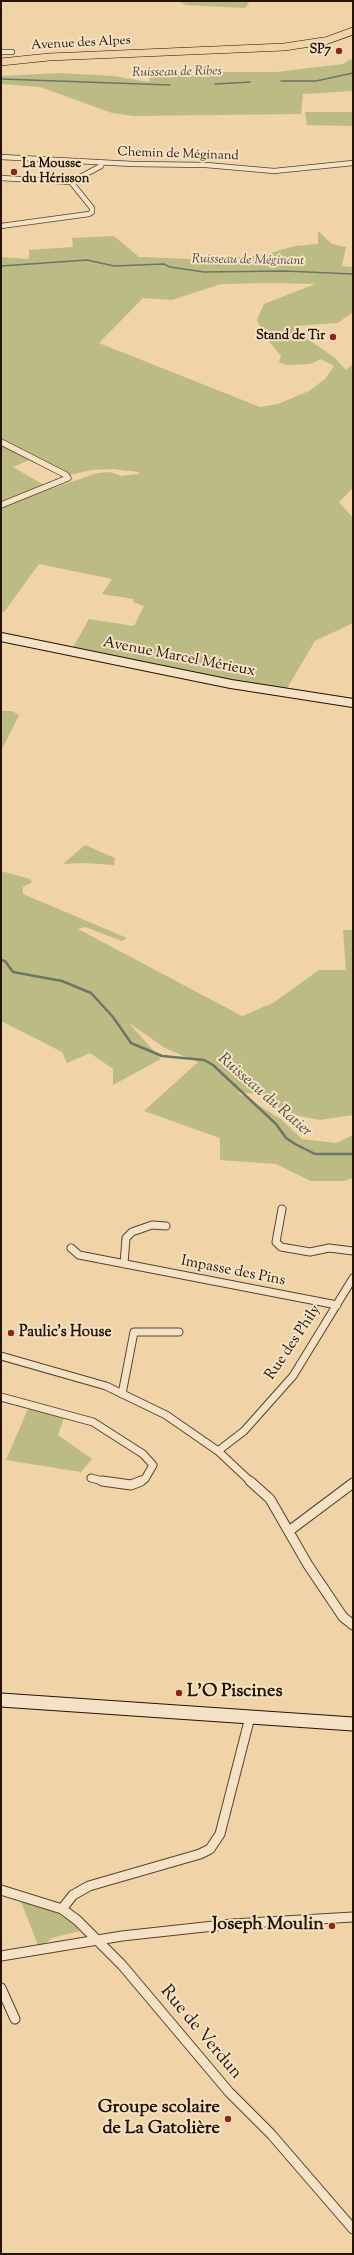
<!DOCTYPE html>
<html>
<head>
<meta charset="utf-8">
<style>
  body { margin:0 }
  #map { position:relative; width:354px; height:2255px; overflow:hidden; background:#f0d3a7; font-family:"Sorts Mill Goudy",serif }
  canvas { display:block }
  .frame { position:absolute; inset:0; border:2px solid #241401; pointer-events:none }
</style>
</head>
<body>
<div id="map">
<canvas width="354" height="2255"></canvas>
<div class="frame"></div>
</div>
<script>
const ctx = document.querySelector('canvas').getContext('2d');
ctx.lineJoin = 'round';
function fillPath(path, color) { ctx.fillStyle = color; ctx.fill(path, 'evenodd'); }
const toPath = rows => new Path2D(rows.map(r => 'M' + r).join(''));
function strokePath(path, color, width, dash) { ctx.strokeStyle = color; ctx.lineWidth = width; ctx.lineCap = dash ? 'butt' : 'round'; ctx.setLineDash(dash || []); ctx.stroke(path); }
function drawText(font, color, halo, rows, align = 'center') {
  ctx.font = font + ' "Sorts Mill Goudy",serif'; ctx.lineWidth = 4; ctx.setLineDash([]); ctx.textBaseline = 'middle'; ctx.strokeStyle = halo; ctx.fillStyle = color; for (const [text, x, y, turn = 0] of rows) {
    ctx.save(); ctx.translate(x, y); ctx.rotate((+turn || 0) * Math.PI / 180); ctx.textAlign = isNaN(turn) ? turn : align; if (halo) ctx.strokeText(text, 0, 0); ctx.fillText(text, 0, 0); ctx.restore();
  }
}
fillPath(toPath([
  [178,1,250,1,245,8,186,5],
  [349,60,353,59,353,91,303,94,301,114,133,116,112,113,40,87,1,84,1,76,60,73,113,76,149,82,151,72,276,72,343,64],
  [305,112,353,112,353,126,307,125],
  [318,231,332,244,346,247,342,266,353,267,353,312,338,323,293,326,300,334,334,357,346,370,353,364,353,488,339,502,353,518,353,623,315,641,286,690,221,680,72,649,89,619,134,626,144,606,133,602,134,599,102,594,112,579,39,564,4,612,1,612,1,257,29,259,29,250,73,247,72,238,114,236,139,257,191,259,260,256,295,246,318,244],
  [273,283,315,284,264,304,257,320,266,338,281,356,279,362,286,365,310,364,321,359,334,366,325,379,309,391,278,404,260,407,99,343,143,298,172,300,221,284],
  [36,457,69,475,92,470,112,469,139,472,139,474,121,476,110,472,97,473,51,489,13,467],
  [1,711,12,711,19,715,1,751],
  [85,845,115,858,114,865,85,863,63,864],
  [1,871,30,879,32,882,23,887,23,894,127,938,122,941,85,927,78,929,242,1016,273,1003,319,970,346,970,343,930,353,930,353,1115,320,1120,299,1116,279,1108,268,1095,237,1092,281,1119,302,1139,336,1143,353,1135,353,1178,344,1181,311,1181,276,1164,220,1160,220,1138,144,1111,198,1062,165,1048,129,1023,161,1059,113,1085,113,1069,90,1053,67,1063,62,1052,1,1021],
  [28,1409,64,1418,58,1435,92,1459,81,1472,6,1460],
  [20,1899,53,1911,70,1921,80,1931,52,1938,39,1948]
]), '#bdbb84');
strokePath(toPath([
  [1,79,170,85],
  [281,81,316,81,353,73],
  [215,84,250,82],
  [1,266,87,260,114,266,164,264,170,267,204,272,285,271,353,274]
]), '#6b7666', 1.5);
strokePath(toPath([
  [1,960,5,961,13,972,62,981,91,993,113,1017,131,1043,162,1056,204,1060,213,1065,276,1124,286,1138,295,1144,315,1154,353,1154]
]), '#6b7666', 2.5);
const streetFar3 = toPath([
  [1,52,12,52],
  [1,157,133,164,206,165,274,171,353,163],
  [1,178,71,182,101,166,102,163],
  [1,226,89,214,92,212,92,208,71,182]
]);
const streetFar2 = toPath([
  [1,442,66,475,68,478,1,505]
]);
const streetFar1 = toPath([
  [282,1209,276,1242,281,1247,310,1252,329,1248,353,1251],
  [71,1248,79,1255,337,1305],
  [124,1264,126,1238,132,1232,152,1225,166,1226],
  [1,1356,106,1386,166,1415,218,1451,251,1482],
  [122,1394,134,1332,179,1332],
  [1,1397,93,1422,143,1454,153,1465,145,1479,138,1482],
  [218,1451,244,1431,293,1376,353,1278],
  [91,1478,106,1482]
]);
const street = toPath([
  [102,1481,131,1485,141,1481],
  [250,1481,270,1499,308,1565,343,1617,353,1625],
  [289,1531,353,1483],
  [1,1890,62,1909,77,1920,122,1965,229,2092,271,2134,353,2229],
  [62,1909,73,1895,89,1886,200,1854,210,1849,220,1834,250,1717],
  [1,1956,122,1936,232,1924,353,1917],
  [1,1988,15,2019]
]);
const secondaryFar1 = toPath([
  [1,637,231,684,353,703]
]);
const secondary = toPath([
  [1,1700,353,1724]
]);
const primary = toPath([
  [317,44,353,31],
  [1,62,49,57,284,47,324,41]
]);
strokePath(streetFar3, '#57442a', 6);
strokePath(streetFar2, '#57442a', 7);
strokePath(streetFar1, '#57442a', 9);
strokePath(street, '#57442a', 11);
strokePath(secondaryFar1, '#241401', 10);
strokePath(secondary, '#241401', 15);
strokePath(primary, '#241401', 8);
strokePath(streetFar3, '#f5e2c6', 4.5);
strokePath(streetFar2, '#f5e2c6', 5.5);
strokePath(streetFar1, '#f5e2c6', 7);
strokePath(street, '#f5e2c6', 9);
strokePath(secondaryFar1, '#f5e2c6', 8);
strokePath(secondary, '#f5e2c6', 13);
strokePath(primary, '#f0d3a7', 7);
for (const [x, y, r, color] of [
  [339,51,4,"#8f2418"],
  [14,172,4,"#8f2418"],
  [333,337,4,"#8f2418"],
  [11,1333,4,"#8f2418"],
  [179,1693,4,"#8f2418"],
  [332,1926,4,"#8f2418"],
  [228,2119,4,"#8f2418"]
]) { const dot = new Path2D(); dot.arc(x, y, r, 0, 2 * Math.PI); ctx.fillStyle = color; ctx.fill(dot); strokePath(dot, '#f5e2c6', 1.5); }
drawText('13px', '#241401', '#f5e2c6', [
  ["Avenue des Alpes",81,44,-3],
  ["Chemin de Méginand",178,155,2]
]);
drawText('bold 13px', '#241401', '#f5e2c6', [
  ["SP7",331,51],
  ["La Mousse",22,165,"left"],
  ["du Hérisson",22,180,"left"],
  ["Stand de Tir",325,337]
], 'right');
drawText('italic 13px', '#4d4d3c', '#f5e2c6', [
  ["Ruisseau de Ribes",177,73,-1],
  ["Ruisseau de Méginant",248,261,1]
]);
drawText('15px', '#241401', '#f5e2c6', [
  ["Avenue Marcel Mérieux",179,658,11],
  ["Impasse des Pins",233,1272,11],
  ["Rue des Phily",294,1343,-56]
]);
drawText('bold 15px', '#241401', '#f5e2c6', [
  ["Paulic's House",19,1333]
], 'left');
drawText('italic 16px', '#4d4d3c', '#f5e2c6', [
  ["Ruisseau du Ratier",264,1096,41]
]);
drawText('bold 18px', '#241401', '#f5e2c6', [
  ["L'O Piscines",187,1693,"left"],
  ["Joseph Moulin",324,1926],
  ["Groupe scolaire",220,2109],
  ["de La Gatolière",220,2130]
], 'right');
drawText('18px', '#241401', '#f5e2c6', [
  ["Rue de Verdun",200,2033,50]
]);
</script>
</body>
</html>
